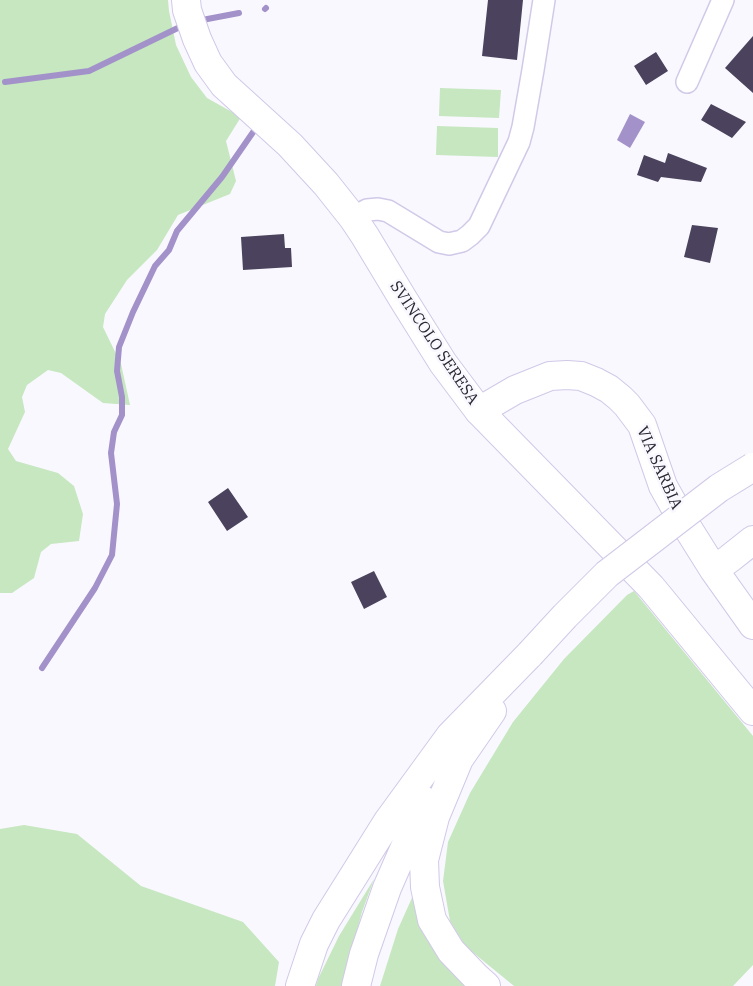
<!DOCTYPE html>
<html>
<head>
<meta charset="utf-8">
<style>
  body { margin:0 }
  canvas { display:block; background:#f9f8fe }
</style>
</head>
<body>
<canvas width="753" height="986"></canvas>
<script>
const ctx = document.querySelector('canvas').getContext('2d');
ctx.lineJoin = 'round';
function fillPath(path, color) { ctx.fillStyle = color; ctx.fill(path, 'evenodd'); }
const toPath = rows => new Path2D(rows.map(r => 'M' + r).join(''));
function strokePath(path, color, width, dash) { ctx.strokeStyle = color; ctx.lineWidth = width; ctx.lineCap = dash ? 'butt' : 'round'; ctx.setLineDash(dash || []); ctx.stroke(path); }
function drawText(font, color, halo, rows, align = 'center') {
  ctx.font = font + ' "IBM Plex Serif",serif'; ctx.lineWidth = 5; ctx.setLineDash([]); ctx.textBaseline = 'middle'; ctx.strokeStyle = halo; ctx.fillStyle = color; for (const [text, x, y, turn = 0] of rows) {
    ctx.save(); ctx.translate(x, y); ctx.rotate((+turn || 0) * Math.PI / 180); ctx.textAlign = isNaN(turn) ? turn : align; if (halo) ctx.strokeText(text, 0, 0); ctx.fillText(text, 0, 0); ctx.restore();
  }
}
fillPath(toPath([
  [0,0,168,0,169,11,176,45,191,77,207,98,241,117,226,141,236,181,230,194,178,215,157,250,127,280,105,314,103,327,121,364,130,405,103,403,61,373,48,370,27,385,22,397,25,412,8,449,16,461,58,473,74,486,83,514,79,541,51,544,41,552,34,578,12,593,0,593],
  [440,88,501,90,499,118,439,116],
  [437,126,498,128,498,157,436,155],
  [634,591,753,736,753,965,733,986,514,986,465,946,450,921,443,881,448,842,470,793,513,722,564,659,627,595],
  [24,825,77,834,141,886,243,922,279,962,275,986,0,986,0,829],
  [374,879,362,912,342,986,316,986,318,979,339,936],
  [420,880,478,986,380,986,398,929]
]), '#c6e7c0');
fillPath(toPath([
  [630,114,645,122,630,148,617,140]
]), '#a292c9');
strokePath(toPath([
  [265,9,266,8],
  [197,21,239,13],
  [5,82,89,71,184,25],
  [42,668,95,588,112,555,117,504,111,453,114,432,122,415,122,397,117,371,119,347,133,312,155,266,169,250,177,231,222,177,258,125]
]), '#a292c9', 6);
fillPath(toPath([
  [488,0,523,0,517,60,482,56],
  [753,36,753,93,725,68],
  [656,52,668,71,646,85,634,66],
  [711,104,746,122,732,138,701,120],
  [668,153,707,168,701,182,661,177,658,182,637,175,644,155,665,163],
  [692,225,718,228,710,263,684,257],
  [284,234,285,248,291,248,292,267,243,270,241,237],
  [228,488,248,517,227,531,208,502],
  [374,571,387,597,364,609,351,582]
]), '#4b435d');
const street = toPath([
  [687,82,723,0],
  [353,218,367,210,378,209,388,211,439,242,449,244,462,241,470,235,479,226,519,142,523,127,533,70,544,0]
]);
const secondary = toPath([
  [479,411,515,390,550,376,567,375,581,376,596,382,609,389,620,398,627,405,642,425,663,486,677,511,714,570,753,625],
  [714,570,729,559,753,540]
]);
const primary = toPath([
  [186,0,187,10,197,39,208,63,224,85,290,145,326,184,353,218,365,236,403,299,443,363,479,411,651,587,753,711]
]);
const highway = toPath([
  [300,986,314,944,326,920,388,821,450,736,530,654],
  [356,986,364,954,387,888,425,801],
  [486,986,476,977,451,951,432,920,425,887,424,860,435,817,459,759,492,711]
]);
strokePath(street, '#d1c9e8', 24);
strokePath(secondary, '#d1c9e8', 30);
strokePath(primary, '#d1c9e8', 30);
strokePath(highway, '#d1c9e8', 30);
strokePath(street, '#fff', 21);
strokePath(secondary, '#fff', 28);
strokePath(primary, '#fff', 28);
strokePath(highway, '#fff', 28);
const highwayBridge = toPath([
  [530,654,565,616,607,574,719,488,753,467]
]);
strokePath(highwayBridge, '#d1c9e8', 30, []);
strokePath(highwayBridge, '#fff', 28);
drawText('16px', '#2b2834', '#f9f8fe', [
  ["SVINCOLO SERESA",434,343,56],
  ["VIA SARBIA",659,468,66]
]);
</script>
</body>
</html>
